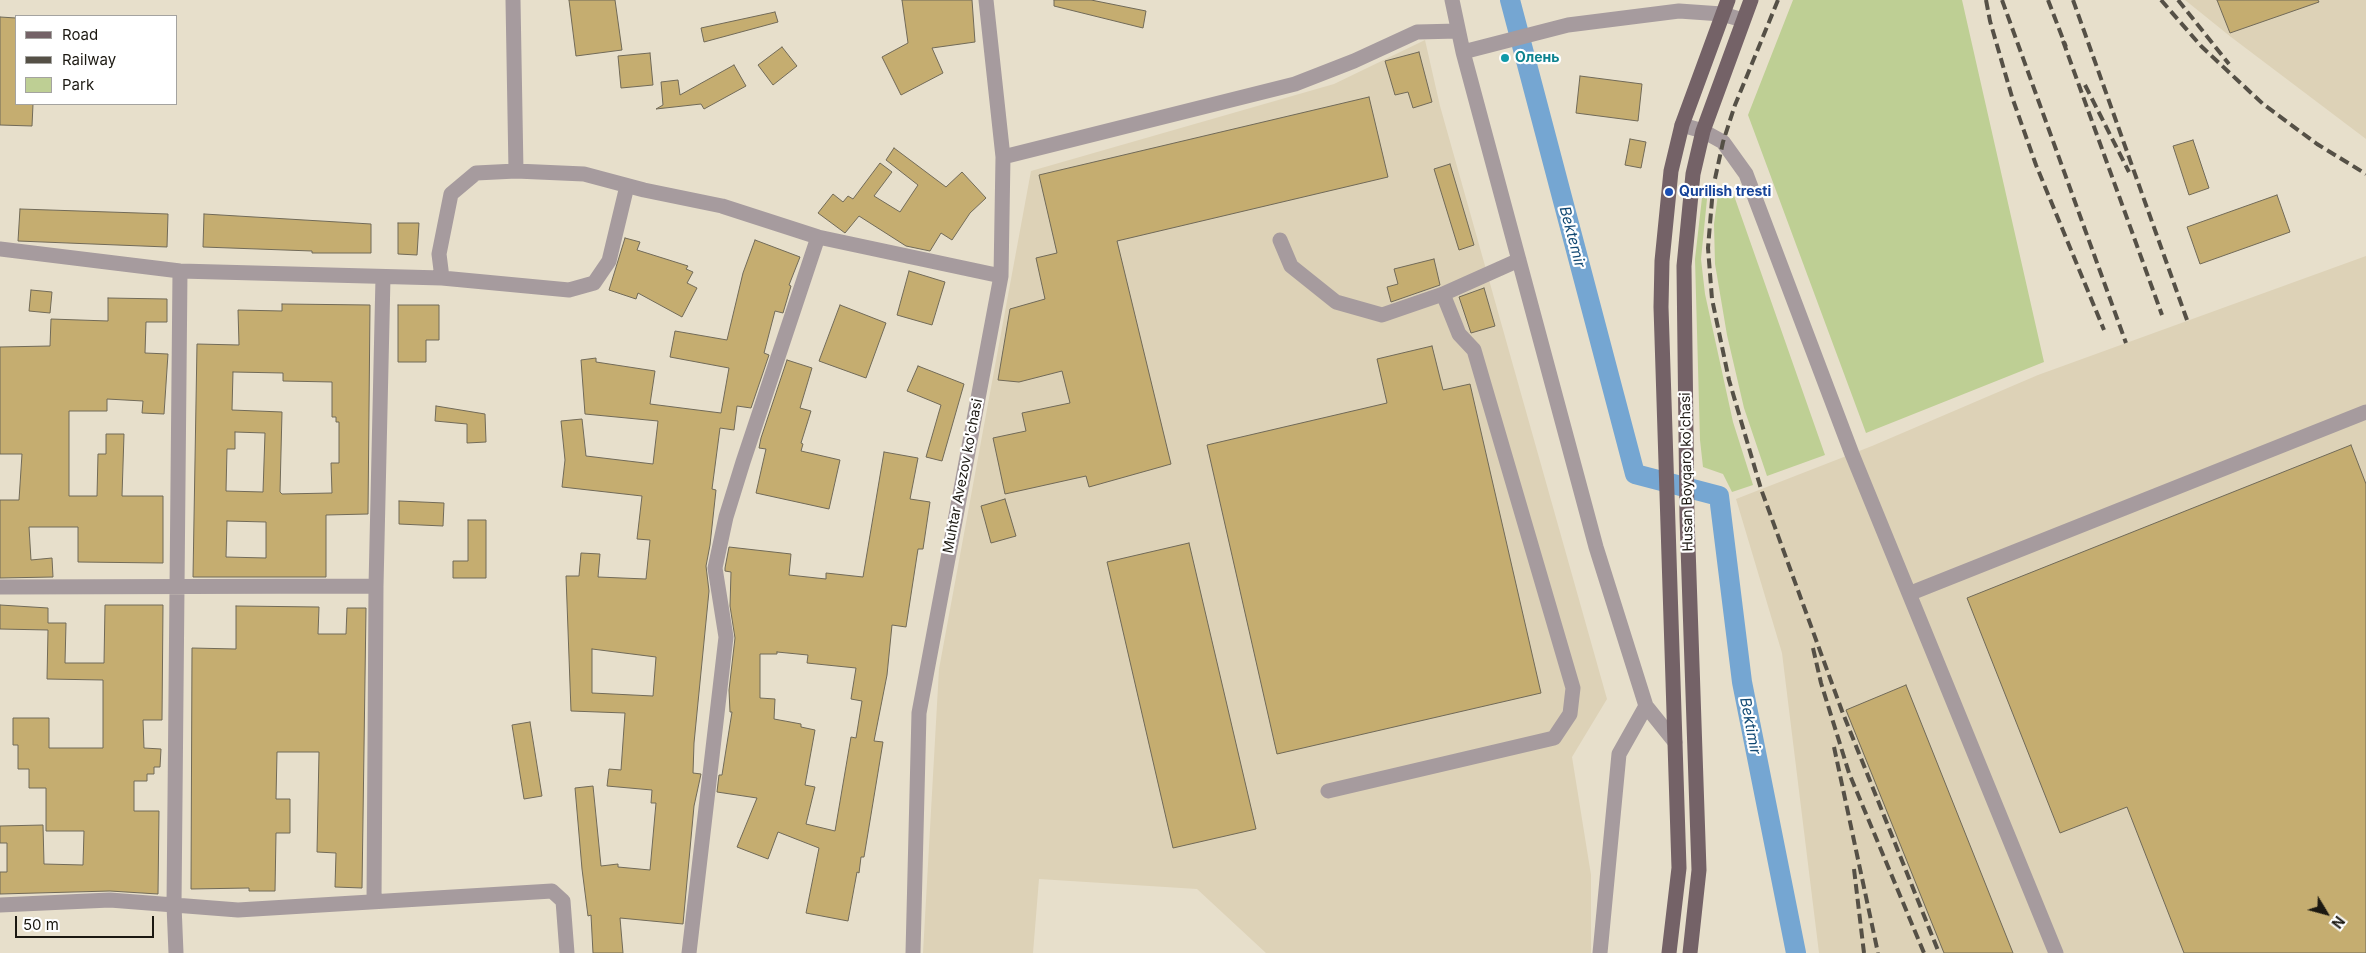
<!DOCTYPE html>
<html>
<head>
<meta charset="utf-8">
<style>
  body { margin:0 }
  #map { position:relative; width:2366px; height:953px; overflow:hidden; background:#e7dfcb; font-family:Inter,sans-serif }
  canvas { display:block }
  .legend { position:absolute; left:15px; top:15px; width:162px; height:90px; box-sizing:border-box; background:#fff; border:1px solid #a4a3a0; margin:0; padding:6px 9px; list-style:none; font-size:15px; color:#1b1811 }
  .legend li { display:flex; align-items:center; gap:10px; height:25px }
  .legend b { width:25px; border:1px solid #a4a3a0 }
  .north { position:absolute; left:2301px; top:888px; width:50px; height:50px; -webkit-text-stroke:4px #fff; paint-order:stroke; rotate:127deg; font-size:14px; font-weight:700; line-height:20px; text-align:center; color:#1b1811 }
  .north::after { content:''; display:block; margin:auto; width:18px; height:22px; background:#1b1811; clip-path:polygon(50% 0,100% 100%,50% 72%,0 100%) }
  .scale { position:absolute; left:15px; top:916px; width:139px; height:22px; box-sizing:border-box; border:2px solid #1b1811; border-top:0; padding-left:6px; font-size:15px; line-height:18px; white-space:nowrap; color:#1b1811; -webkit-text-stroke:4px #fff; paint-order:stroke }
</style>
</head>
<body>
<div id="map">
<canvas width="2366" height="953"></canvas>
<ul class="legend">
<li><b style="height:6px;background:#746267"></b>Road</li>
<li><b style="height:6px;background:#555046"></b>Railway</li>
<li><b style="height:14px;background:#becf94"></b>Park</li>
</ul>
<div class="north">N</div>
<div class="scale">50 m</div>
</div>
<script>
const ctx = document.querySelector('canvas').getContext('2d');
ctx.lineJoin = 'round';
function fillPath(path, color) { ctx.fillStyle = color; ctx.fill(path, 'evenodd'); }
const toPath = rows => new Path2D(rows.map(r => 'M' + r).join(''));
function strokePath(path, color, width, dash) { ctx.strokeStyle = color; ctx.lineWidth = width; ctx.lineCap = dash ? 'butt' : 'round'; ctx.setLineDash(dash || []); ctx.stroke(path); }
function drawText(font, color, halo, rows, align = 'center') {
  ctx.font = font + ' Inter,sans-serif'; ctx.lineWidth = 4.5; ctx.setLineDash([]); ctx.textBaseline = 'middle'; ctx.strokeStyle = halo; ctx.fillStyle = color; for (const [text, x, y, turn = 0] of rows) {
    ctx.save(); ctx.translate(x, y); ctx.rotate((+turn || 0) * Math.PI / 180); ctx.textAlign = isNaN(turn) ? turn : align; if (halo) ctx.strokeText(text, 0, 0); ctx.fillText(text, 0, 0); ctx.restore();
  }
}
fillPath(toPath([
  [2185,0,2366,0,2366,139,2231,37],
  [1425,40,1440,106,1607,699,1572,757,1591,875,1591,953,1266,953,1197,889,1039,879,1033,953,923,953,939,669,1031,171,1334,84],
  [2366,256,2366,953,1819,953,1782,653,1736,499,1872,446,2038,375]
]), '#ddd2b7');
fillPath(toPath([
  [1793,0,1962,0,2044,362,1866,433,1748,115],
  [1725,184,1731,187,1825,455,1767,476,1744,408,1727,335,1715,264,1714,224,1719,187],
  [1703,189,1708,189,1701,259,1705,294,1733,422,1753,485,1732,492,1723,474,1703,467,1700,440,1695,259]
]), '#becf94');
strokePath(toPath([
  [1510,0,1635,474,1719,496,1742,682,1796,953]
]), '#75a6d2', 20);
const building = toPath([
  [569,0,615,0,622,50,576,56,569,0],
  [902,0,972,0,975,42,932,48,943,73,901,95,882,57,908,43,902,0],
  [1054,0,1091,0,1146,11,1143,28,1054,6,1054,0],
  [2217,0,2318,0,2319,2,2230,33,2217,0],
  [775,12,778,22,704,42,701,28,775,12],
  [0,17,16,18,16,104,33,104,32,126,0,125,0,17],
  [782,47,797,66,773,85,758,65,782,47],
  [1419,52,1432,102,1413,108,1408,92,1395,95,1385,61,1419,52],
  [650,53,653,85,621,88,618,56,650,53],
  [734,65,746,86,704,109,701,104,656,109,663,105,661,82,678,80,680,95,734,65],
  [1580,76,1642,84,1638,121,1576,113,1580,76],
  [1369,97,1388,177,1117,241,1171,464,1089,487,1086,476,1005,494,993,438,1026,431,1022,413,1070,403,1062,371,1019,382,998,380,1010,309,1045,299,1036,258,1057,253,1039,175,1369,97],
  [1630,139,1646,142,1641,168,1625,165,1630,139],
  [2193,140,2209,188,2189,195,2173,146,2193,140],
  [894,148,946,187,962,172,986,198,970,213,952,240,941,233,930,251,906,246,859,216,845,233,818,213,833,194,843,202,848,196,853,199,880,163,892,172,874,196,900,212,918,185,886,160,894,148],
  [1450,164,1474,245,1459,250,1434,169,1450,164],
  [2277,195,2290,232,2200,264,2187,227,2277,195],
  [20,209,168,214,167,247,18,241,20,209],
  [204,214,371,224,371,253,312,253,312,251,203,247,204,214],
  [398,223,419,223,417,255,398,254,398,223],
  [625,238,640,242,637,250,688,266,686,269,693,272,687,283,697,288,682,317,638,293,636,299,609,290,625,238],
  [755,240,800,257,789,285,791,286,783,313,775,311,764,353,769,355,751,408,737,406,734,430,720,428,712,489,716,490,710,545,706,566,709,591,694,743,693,773,701,774,694,806,683,924,620,918,623,953,593,953,591,915,588,916,582,869,575,788,593,786,601,866,618,864,618,867,650,870,656,803,651,803,652,790,607,786,609,769,621,770,625,713,571,711,566,576,579,576,581,553,600,554,598,577,646,579,650,540,637,539,642,496,562,487,565,460,561,421,582,419,586,456,653,464,658,421,585,414,581,360,596,358,596,362,655,371,650,404,721,413,729,368,670,357,675,331,727,340,743,273,755,240],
  [592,649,656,657,653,696,592,693,592,649],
  [1434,259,1440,285,1391,302,1387,287,1398,284,1394,269,1434,259],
  [909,271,945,282,932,325,897,315,909,271],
  [1484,288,1495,326,1471,333,1459,297,1484,288],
  [31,290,52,292,50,313,29,311,31,290],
  [108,298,167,299,167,322,146,322,145,353,168,354,164,414,142,413,143,401,107,399,107,411,69,411,69,496,97,496,98,454,106,454,106,434,124,434,122,496,163,496,163,563,78,562,78,527,29,527,31,560,52,558,53,577,0,578,0,500,19,500,22,454,0,454,0,347,50,346,51,319,108,321,108,298],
  [282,304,370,305,368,514,326,515,326,577,193,577,197,344,239,345,238,310,282,311,282,304],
  [233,372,283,373,283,381,332,382,332,417,336,417,336,422,339,422,339,463,331,463,332,493,282,494,280,492,282,412,232,410,233,372],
  [235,432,265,433,263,492,226,491,227,449,235,449,235,432],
  [227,521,266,522,266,558,226,557,227,521],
  [398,305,439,305,439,340,426,340,426,362,398,362,398,305],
  [840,305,886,323,866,378,819,361,840,305],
  [1432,346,1443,390,1470,384,1541,693,1277,754,1207,445,1387,403,1377,359,1432,346],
  [787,360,812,368,800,408,811,411,801,443,803,444,801,451,840,460,829,509,756,493,766,449,759,448,761,438,787,360],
  [918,366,964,384,942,461,926,457,941,405,907,391,918,366],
  [436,406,485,414,486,442,467,443,467,424,435,421,436,406],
  [2351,445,2366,484,2366,953,2184,953,2127,807,2060,833,1967,598,2351,445],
  [884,452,918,458,910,499,930,502,923,549,918,549,906,627,892,625,887,675,874,741,883,742,864,857,861,857,859,873,857,872,848,921,806,913,819,848,778,832,768,859,737,847,757,798,717,792,719,775,722,775,732,712,730,712,729,690,735,638,730,606,731,572,725,571,725,568,729,547,791,554,789,575,826,579,826,573,863,577,884,452],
  [777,652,808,655,807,663,856,668,851,699,862,701,856,738,851,737,835,831,806,824,815,787,805,785,815,730,801,727,801,724,774,719,775,699,760,698,760,654,777,654,777,652],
  [1005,499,1016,536,991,543,981,506,1005,499],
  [399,501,444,503,443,526,399,524,399,501],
  [468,520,486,520,486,578,453,578,453,561,468,561,468,520],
  [1189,543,1256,829,1173,848,1107,562,1189,543],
  [0,605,48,608,48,623,66,623,65,663,104,663,105,605,163,605,162,720,143,720,144,748,161,749,160,767,154,767,154,774,147,774,147,781,134,781,134,811,159,811,158,894,110,891,0,894,0,872,7,872,7,843,0,843,0,826,43,825,44,864,83,865,84,831,46,831,46,788,29,788,29,769,18,769,18,745,13,745,13,718,49,718,49,748,103,748,103,680,47,679,48,630,0,629,0,605],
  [236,606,319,607,318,634,346,634,347,608,366,608,362,888,335,887,336,853,317,852,319,752,277,752,276,799,290,799,290,833,276,833,275,891,249,891,249,888,191,889,192,648,236,649,236,606],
  [1906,685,2013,953,1944,953,1846,710,1906,685],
  [530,722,542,796,524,799,512,725,530,722]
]);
fillPath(building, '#c5ad70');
strokePath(building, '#716a58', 1);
strokePath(toPath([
  [513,0,516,171],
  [1452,0,1463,52,1596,547,1646,706,1675,742],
  [1463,52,1568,25,1679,11,1722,14,1743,20],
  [1682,125,1703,131,1723,142,1746,174,1852,454,2056,953],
  [1003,157,1295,84,1354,61,1417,32,1458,31],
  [1280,240,1291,266,1336,302,1382,315,1443,294,1519,260],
  [0,249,180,271,442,278,569,290,594,283,609,261,627,186],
  [442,278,439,254,451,194,476,173,516,171,584,174,644,190,722,206,818,237,1001,276],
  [0,587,376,586],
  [1911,593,2366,412],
  [1328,791,1554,738,1570,714,1573,688,1474,350,1459,334,1443,294],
  [374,901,376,586,383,277],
  [0,905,110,900,238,910,552,891,563,901,567,953],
  [176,953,174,905,180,271],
  [689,953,726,637,715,568,726,517,743,462,818,237],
  [913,953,919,713,1001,276,1003,157,986,0],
  [1600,953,1619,754,1646,706]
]), '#a69b9e', 15);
strokePath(toPath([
  [1669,953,1679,868,1661,307,1662,261,1671,171,1682,125,1728,0],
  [1690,953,1699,870,1687,517,1684,266,1693,174,1703,131,1751,0]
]), '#746267', 15);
strokePath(toPath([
  [1778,0,1735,105,1723,142,1713,188,1708,248,1712,299,1729,380,1761,489,1842,711,1939,953],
  [1986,0,1990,21,2012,97,2036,165,2104,330],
  [2002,0,2126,343],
  [2048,0,2066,47],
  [2073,0,2187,320],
  [2161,0,2201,46,2263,104,2317,144,2366,174],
  [2178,0,2229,64],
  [2063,41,2162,315],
  [2085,85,2129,172],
  [1813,648,1821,683,1849,773,1924,953],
  [1834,747,1878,953],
  [1854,869,1864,953]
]), '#555046', 4, [10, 5]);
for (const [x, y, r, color] of [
  [1505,58,5,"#0f9aa8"],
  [1669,192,5,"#1a4fb4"]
]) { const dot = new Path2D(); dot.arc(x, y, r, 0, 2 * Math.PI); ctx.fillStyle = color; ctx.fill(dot); strokePath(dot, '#fff', 2); }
drawText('bold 14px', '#0d838f', '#fff', [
  ["Олень",1515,58]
], 'left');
drawText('bold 14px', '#164399', '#fff', [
  ["Qurilish tresti",1679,192]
], 'left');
drawText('14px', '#1b1811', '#fff', [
  ["Husan Boyqaro ko'chasi",1687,472,-91],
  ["Muhtar Avezov ko'chasi",963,476,-79]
]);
drawText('italic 15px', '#0f4772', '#fff', [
  ["Bektemir",1572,237,75],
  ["Bektimir",1750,726,79]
]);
</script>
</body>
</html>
